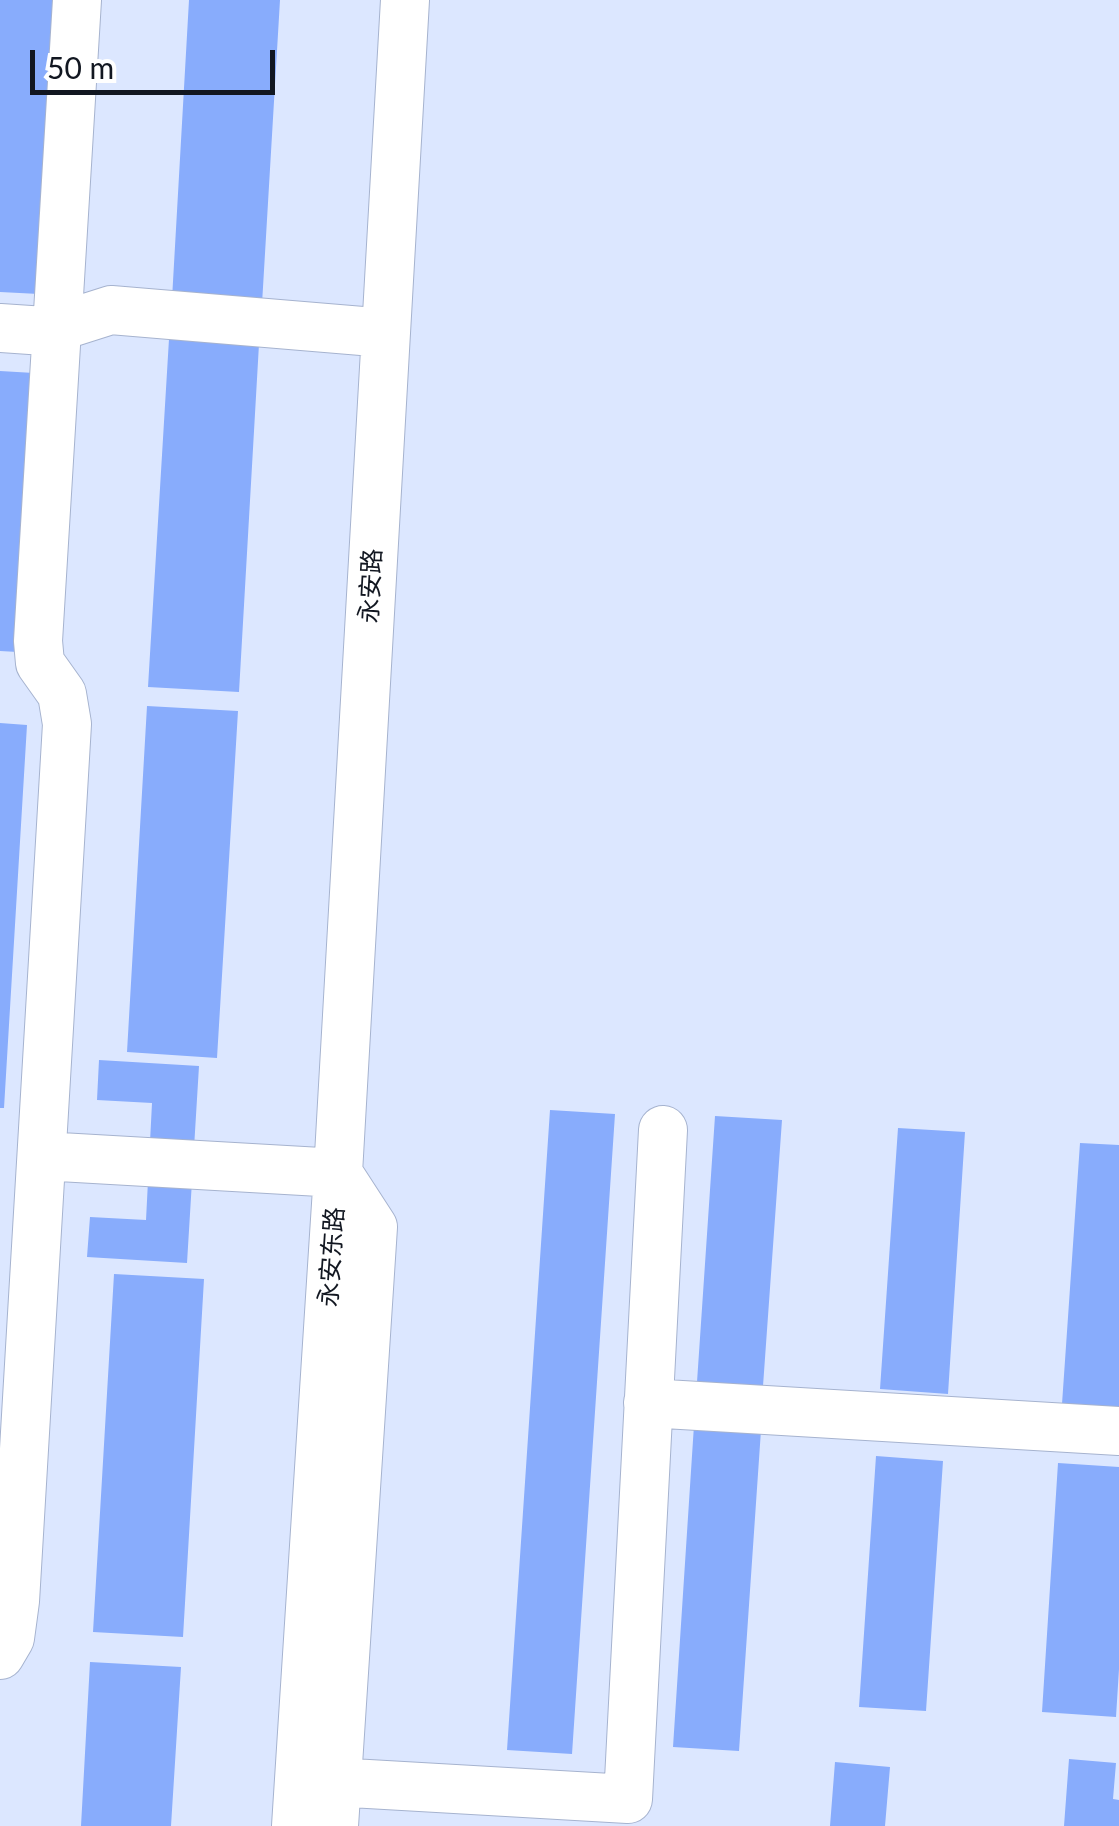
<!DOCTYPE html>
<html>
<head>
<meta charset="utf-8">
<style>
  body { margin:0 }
  #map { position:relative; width:1119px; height:1826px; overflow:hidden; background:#dce7ff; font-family:Lato,sans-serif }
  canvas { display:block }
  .scale { position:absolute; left:30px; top:50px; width:245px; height:45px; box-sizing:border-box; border:5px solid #121721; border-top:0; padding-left:12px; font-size:30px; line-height:35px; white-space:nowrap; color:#121721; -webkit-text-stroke:8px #fff; paint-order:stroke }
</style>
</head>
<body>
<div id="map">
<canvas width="1119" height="1826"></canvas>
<div class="scale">50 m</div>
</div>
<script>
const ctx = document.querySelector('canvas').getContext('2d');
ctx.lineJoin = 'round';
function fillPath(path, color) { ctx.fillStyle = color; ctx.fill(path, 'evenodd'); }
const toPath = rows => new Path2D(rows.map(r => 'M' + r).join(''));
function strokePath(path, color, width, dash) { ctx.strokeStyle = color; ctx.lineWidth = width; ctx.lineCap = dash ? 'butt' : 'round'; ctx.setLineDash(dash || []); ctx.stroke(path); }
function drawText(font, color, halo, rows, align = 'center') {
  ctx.font = font + ' Lato,"Noto Sans SC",sans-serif'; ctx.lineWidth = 8; ctx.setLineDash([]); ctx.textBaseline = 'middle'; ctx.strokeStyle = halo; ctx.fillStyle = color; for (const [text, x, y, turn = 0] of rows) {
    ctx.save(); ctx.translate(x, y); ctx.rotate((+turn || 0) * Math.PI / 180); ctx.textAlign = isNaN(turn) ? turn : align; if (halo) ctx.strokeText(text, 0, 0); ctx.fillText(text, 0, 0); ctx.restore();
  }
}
fillPath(toPath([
  [0,0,56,0,39,294,0,292],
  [189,0,280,0,262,304,172,299],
  [169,339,259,344,239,692,148,687],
  [0,371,34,373,18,652,0,651],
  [147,706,238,711,217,1058,127,1052],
  [0,723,27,725,4,1108,0,1108],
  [99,1060,199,1066,187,1263,87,1257,90,1217,146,1220,152,1103,97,1100],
  [550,1110,615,1114,572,1754,507,1750],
  [715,1116,782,1120,763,1386,697,1382],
  [898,1128,965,1132,948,1394,880,1389],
  [1080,1143,1119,1145,1119,1408,1062,1404],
  [114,1274,204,1279,183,1637,93,1632],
  [694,1425,761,1430,739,1751,673,1747],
  [876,1456,943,1461,926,1711,859,1707],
  [1058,1463,1119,1467,1119,1669,1116,1717,1042,1712],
  [90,1662,181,1667,171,1826,81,1826],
  [1069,1759,1116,1763,1113,1799,1119,1800,1119,1826,1064,1826],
  [835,1762,890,1767,885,1826,830,1826]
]), '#88acfc');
const minor = toPath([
  [0,328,45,331,111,310,386,333],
  [42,1156,338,1173],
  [648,1403,1119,1431],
  [0,1655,10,1638,15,1601,67,724,62,694,40,663,38,641,77,0],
  [299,1780,628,1799,663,1130],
  [296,1826,338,1173,405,0],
  [334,1826,373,1227,338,1173]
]);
strokePath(minor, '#a6b3cf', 50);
strokePath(minor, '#fff', 48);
drawText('25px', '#121721', '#fff', [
  ["永安路",371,586,-87],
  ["永安东路",332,1257,-86]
]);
</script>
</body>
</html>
